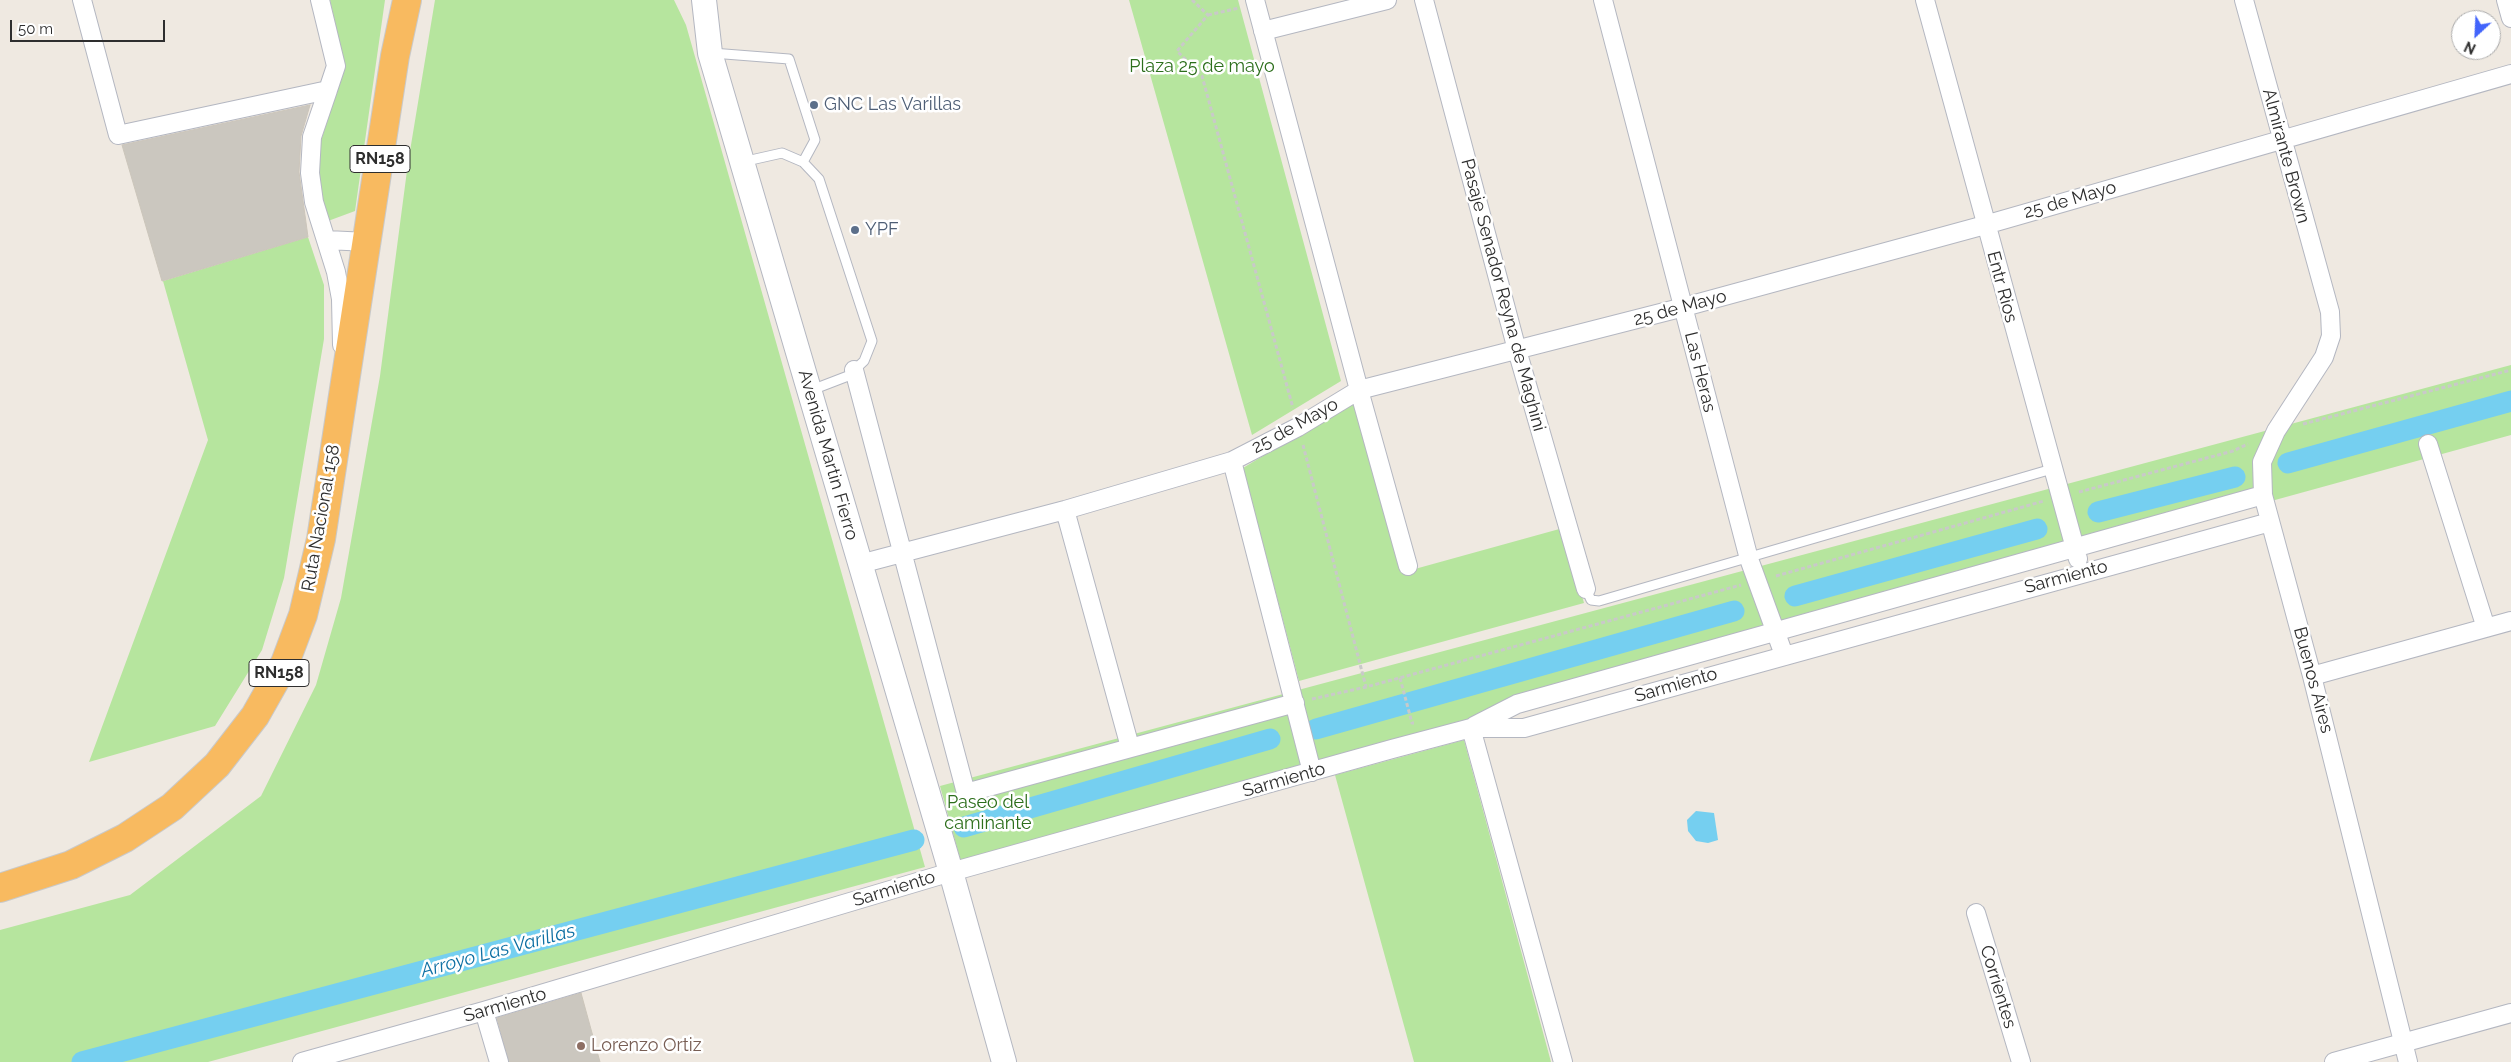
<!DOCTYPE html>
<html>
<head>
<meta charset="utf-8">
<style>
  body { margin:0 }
  #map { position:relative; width:2511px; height:1062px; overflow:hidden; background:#efe9e1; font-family:Raleway,sans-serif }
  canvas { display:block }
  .north { position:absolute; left:2451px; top:10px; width:50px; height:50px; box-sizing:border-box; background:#fff; border:1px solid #ababab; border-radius:50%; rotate:205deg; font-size:14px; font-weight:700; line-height:20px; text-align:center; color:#2e2e2e }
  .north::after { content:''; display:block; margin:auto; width:18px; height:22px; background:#4264fb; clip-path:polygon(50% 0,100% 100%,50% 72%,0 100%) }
  .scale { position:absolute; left:10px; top:20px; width:155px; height:22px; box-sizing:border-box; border:2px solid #2e2e2e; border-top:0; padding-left:6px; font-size:15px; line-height:18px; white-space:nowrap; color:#2e2e2e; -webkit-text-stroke:4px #fff; paint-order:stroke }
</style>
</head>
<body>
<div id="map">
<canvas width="2511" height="1062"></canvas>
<div class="north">N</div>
<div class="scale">50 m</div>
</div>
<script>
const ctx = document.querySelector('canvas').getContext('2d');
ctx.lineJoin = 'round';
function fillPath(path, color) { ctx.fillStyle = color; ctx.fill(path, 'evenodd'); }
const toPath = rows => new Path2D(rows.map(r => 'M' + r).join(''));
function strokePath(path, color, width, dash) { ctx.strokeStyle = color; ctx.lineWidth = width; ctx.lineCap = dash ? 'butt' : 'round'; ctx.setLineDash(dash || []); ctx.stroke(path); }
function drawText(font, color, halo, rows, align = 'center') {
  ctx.font = font + ' Raleway,sans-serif'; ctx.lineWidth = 5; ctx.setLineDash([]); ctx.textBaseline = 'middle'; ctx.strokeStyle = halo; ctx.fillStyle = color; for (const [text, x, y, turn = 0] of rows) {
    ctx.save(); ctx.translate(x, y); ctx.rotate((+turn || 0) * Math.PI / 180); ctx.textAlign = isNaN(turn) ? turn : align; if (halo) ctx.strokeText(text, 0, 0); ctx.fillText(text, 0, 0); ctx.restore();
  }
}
fillPath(toPath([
  [330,0,385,0,355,211,328,221,318,188,317,153,345,66],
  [435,0,674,0,686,25,925,867,208,1062,0,1062,0,930,130,895,261,796,316,685,341,598,380,376,408,163],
  [1129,0,1238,0,1341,381,1252,435],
  [308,237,324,285,324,339,284,578,262,650,215,726,89,762,208,440,163,281],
  [2511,365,2511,435,961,862,940,786],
  [1355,400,1404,572,1563,528,1584,603,1299,681,1243,468],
  [1464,740,1551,1062,1414,1062,1335,775]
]), '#b6e59e');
fillPath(toPath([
  [1696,811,1714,813,1718,840,1708,843,1696,841,1688,831,1687,820]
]), '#75cff0');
strokePath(toPath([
  [2288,463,2511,401],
  [2098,512,2235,477],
  [1795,596,2037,529],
  [1316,729,1734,611],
  [964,827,1270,739],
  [82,1062,914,840]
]), '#75cff0', 21);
const building = toPath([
  [310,105,301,136,299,172,308,237,162,281,122,145,310,105],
  [581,993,600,1062,509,1062,497,1018,581,993]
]);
fillPath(building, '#cbc7bf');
strokePath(building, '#cbc5ba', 1);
const service = toPath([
  [712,53,789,59,815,140,803,162],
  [742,162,782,153,803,162,819,179,872,341,864,361,848,376,809,391],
  [1586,589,1591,600,1599,601,2052,469]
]);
const minor = toPath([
  [82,0,118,135,328,90,336,66,320,0],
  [1255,0,1359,390,1408,566],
  [1424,0,1517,350,1586,589],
  [1603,0,1749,559,1784,655],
  [1925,0,2078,559],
  [2244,0,2330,312,2331,336,2324,357,2276,431,2262,462,2263,495,2312,676,2408,1062],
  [2506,0,2511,18],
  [1263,31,1387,0],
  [328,90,312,137,310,173,314,202,336,272,341,299,342,345],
  [327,240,367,242],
  [854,370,966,793,1295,703],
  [2428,444,2486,628],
  [1232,461,1312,772],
  [1065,510,1130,747],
  [860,564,1065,510,1232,461,1298,427,1359,390,1684,307,1985,225,2511,74],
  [2312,676,2511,621],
  [1474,726,1517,704,2263,495],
  [1471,728,1563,1062],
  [1976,913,2021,1062],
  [484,1011,499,1062],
  [302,1062,484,1011,951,872,1392,749,1471,728,1524,728,2270,522],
  [2334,1062,2511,1013]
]);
const secondary = toPath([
  [704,0,710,53,951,872,1004,1062]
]);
const trunk = toPath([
  [0,888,71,865,125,838,172,807,217,765,255,716,285,663,303,615,321,539,395,56,407,0]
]);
strokePath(service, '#b4b7c1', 11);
strokePath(minor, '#b4b7c1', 20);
strokePath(secondary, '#b4b7c1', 26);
strokePath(trunk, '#c9c9c9', 30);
strokePath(toPath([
  [1192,0,1208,15,1177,51,1202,76,1293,408],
  [1208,15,1239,8],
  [2303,424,2511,370],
  [1303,445,1366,687],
  [2079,492,2233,451,2248,444],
  [1776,576,2044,501],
  [1400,678,1412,723,1414,723],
  [1312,699,1366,687,1741,585]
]), '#c9c9c9', 3, [4, 2.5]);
strokePath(service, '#fff', 9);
strokePath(minor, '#fff', 18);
strokePath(secondary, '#fff', 24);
strokePath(trunk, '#f8ba60', 28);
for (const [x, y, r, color] of [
  [814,105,5,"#5c6f8a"],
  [855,230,5,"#5c6f8a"],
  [581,1046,5,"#8d6e63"]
]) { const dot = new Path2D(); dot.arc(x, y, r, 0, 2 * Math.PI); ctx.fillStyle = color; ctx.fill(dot); strokePath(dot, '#fff', 2); }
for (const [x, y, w] of [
  [380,159,60],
  [279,673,60]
]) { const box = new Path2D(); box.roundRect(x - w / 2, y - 13.5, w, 27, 4); ctx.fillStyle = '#fff'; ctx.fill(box); strokePath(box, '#2e2e2e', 1); }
drawText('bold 16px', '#2e2e2e', null, [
  ["RN158",380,159],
  ["RN158",279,673]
]);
drawText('18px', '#2c6e1b', '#fff', [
  ["Plaza 25 de mayo",1202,67],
  ["Paseo del",988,803],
  ["caminante",988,824]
]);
drawText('18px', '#4e5e75', '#fff', [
  ["GNC Las Varillas",824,105],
  ["YPF",865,230]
], 'left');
drawText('18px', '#2e2e2e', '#fff', [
  ["Almirante Brown",2286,156,75],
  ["25 de Mayo",2070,200,-16],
  ["Entr Rios",2002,287,75],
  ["Pasaje Senador Reyna de Maghini",1503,295,75],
  ["25 de Mayo",1680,308,-15],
  ["Las Heras",1700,372,76],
  ["25 de Mayo",1295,426,-29],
  ["Avenida Martin Fierro",828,455,74],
  ["Ruta Nacional 158",321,518,-80],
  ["Sarmiento",2066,577,-15],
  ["Buenos Aires",2313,680,75],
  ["Sarmiento",1676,685,-16],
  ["Sarmiento",1284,780,-16],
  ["Sarmiento",894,889,-17],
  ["Corrientes",1998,987,73],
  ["Sarmiento",505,1005,-16]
]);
drawText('18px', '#785e54', '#fff', [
  ["Lorenzo Ortiz",591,1046]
], 'left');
drawText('italic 19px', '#0d6fa3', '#fff', [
  ["Arroyo Las Varillas",498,951,-15]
]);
</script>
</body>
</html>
